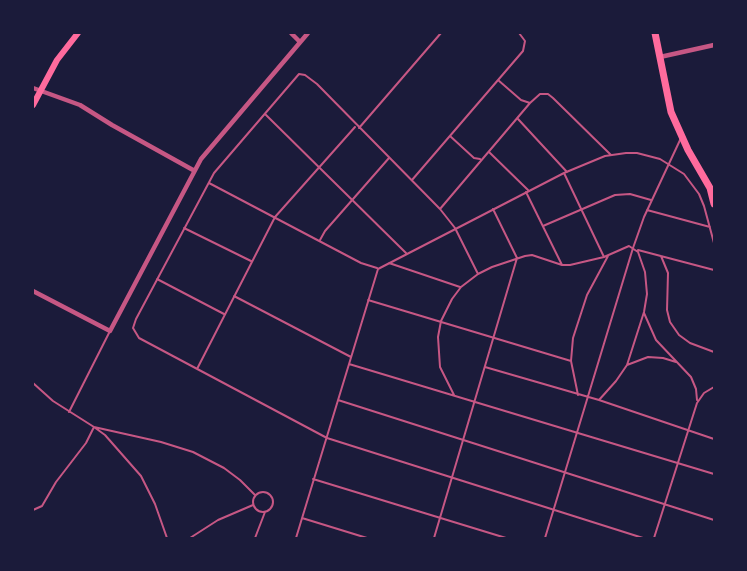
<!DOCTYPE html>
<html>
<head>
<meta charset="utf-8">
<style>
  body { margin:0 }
  #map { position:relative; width:747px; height:571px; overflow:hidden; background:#1b1b3a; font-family:"Crimson Pro",serif }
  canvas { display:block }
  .frame { position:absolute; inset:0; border:34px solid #1b1b3a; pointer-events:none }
</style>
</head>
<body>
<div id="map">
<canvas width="747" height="571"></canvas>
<div class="frame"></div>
</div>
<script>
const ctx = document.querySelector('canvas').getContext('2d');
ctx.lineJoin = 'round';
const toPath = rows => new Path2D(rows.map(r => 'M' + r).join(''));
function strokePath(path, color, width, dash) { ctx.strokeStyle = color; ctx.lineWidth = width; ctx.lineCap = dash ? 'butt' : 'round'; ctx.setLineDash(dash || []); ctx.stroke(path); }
strokePath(toPath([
  [498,80,521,100,530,103],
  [265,114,406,253],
  [518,119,567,172],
  [359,128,441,33],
  [450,136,474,158,480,159],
  [489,152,528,190],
  [564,173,604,257],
  [412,180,523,51,525,41,519,33],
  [209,183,361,263,377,268],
  [526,192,562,265],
  [440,209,530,103,540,94,548,94,553,98,611,155],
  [493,209,517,258],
  [647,210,710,227],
  [543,226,615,195,630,194,651,200],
  [184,228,251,261],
  [320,240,325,231,389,158],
  [638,250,714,270],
  [661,256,668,273,667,310,670,322,679,335,690,343,714,352],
  [389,263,460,287],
  [478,274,455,228,440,209,317,84,305,75,299,74,214,173,136,319,133,328,139,338,327,438,643,538],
  [157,279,224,314],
  [234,296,351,357],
  [368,300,571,361],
  [644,313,656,340,691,377,696,389,697,400],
  [349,364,714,474],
  [627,365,648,357,663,358,676,362],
  [485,367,599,400,714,439],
  [197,369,275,217,355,127],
  [33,383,53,401,94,427,161,442,193,452,224,468,240,480,255,495],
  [454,395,440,367,438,337,441,321,452,299,461,287,478,274,492,267,525,256,532,255,562,265,570,265,604,257,629,246,638,252,645,272,647,294,644,312,627,365,616,381,599,400],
  [578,395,571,361,573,338,587,295,608,256],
  [338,400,714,520],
  [69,412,110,331],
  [313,479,506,538],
  '253 502a10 10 0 1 1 20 0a10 10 0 1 1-20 0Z',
  [33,510,42,506,56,482,86,443,94,427,105,435,141,476,155,504,167,538],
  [302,518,367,538],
  [190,538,218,520,253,505],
  [255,538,265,512],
  [296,538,378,269,564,173,605,156,626,153,637,153,660,159,684,174,699,194,704,206,714,243],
  [434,538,517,258],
  [545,538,633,248,644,217,681,138],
  [654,538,697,403,704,393,714,387]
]), '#c65784', 2);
strokePath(toPath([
  [291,33,300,42],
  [660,57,714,45],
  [33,88,80,105,112,125,193,170],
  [33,291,110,331,201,159,308,33]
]), '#c65784', 4.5);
strokePath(toPath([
  [33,105,57,60,78,33]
]), '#ff6b9d', 6);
strokePath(toPath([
  [655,33,671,112,688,150,710,188,714,204]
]), '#ff6b9d', 7);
</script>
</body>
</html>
